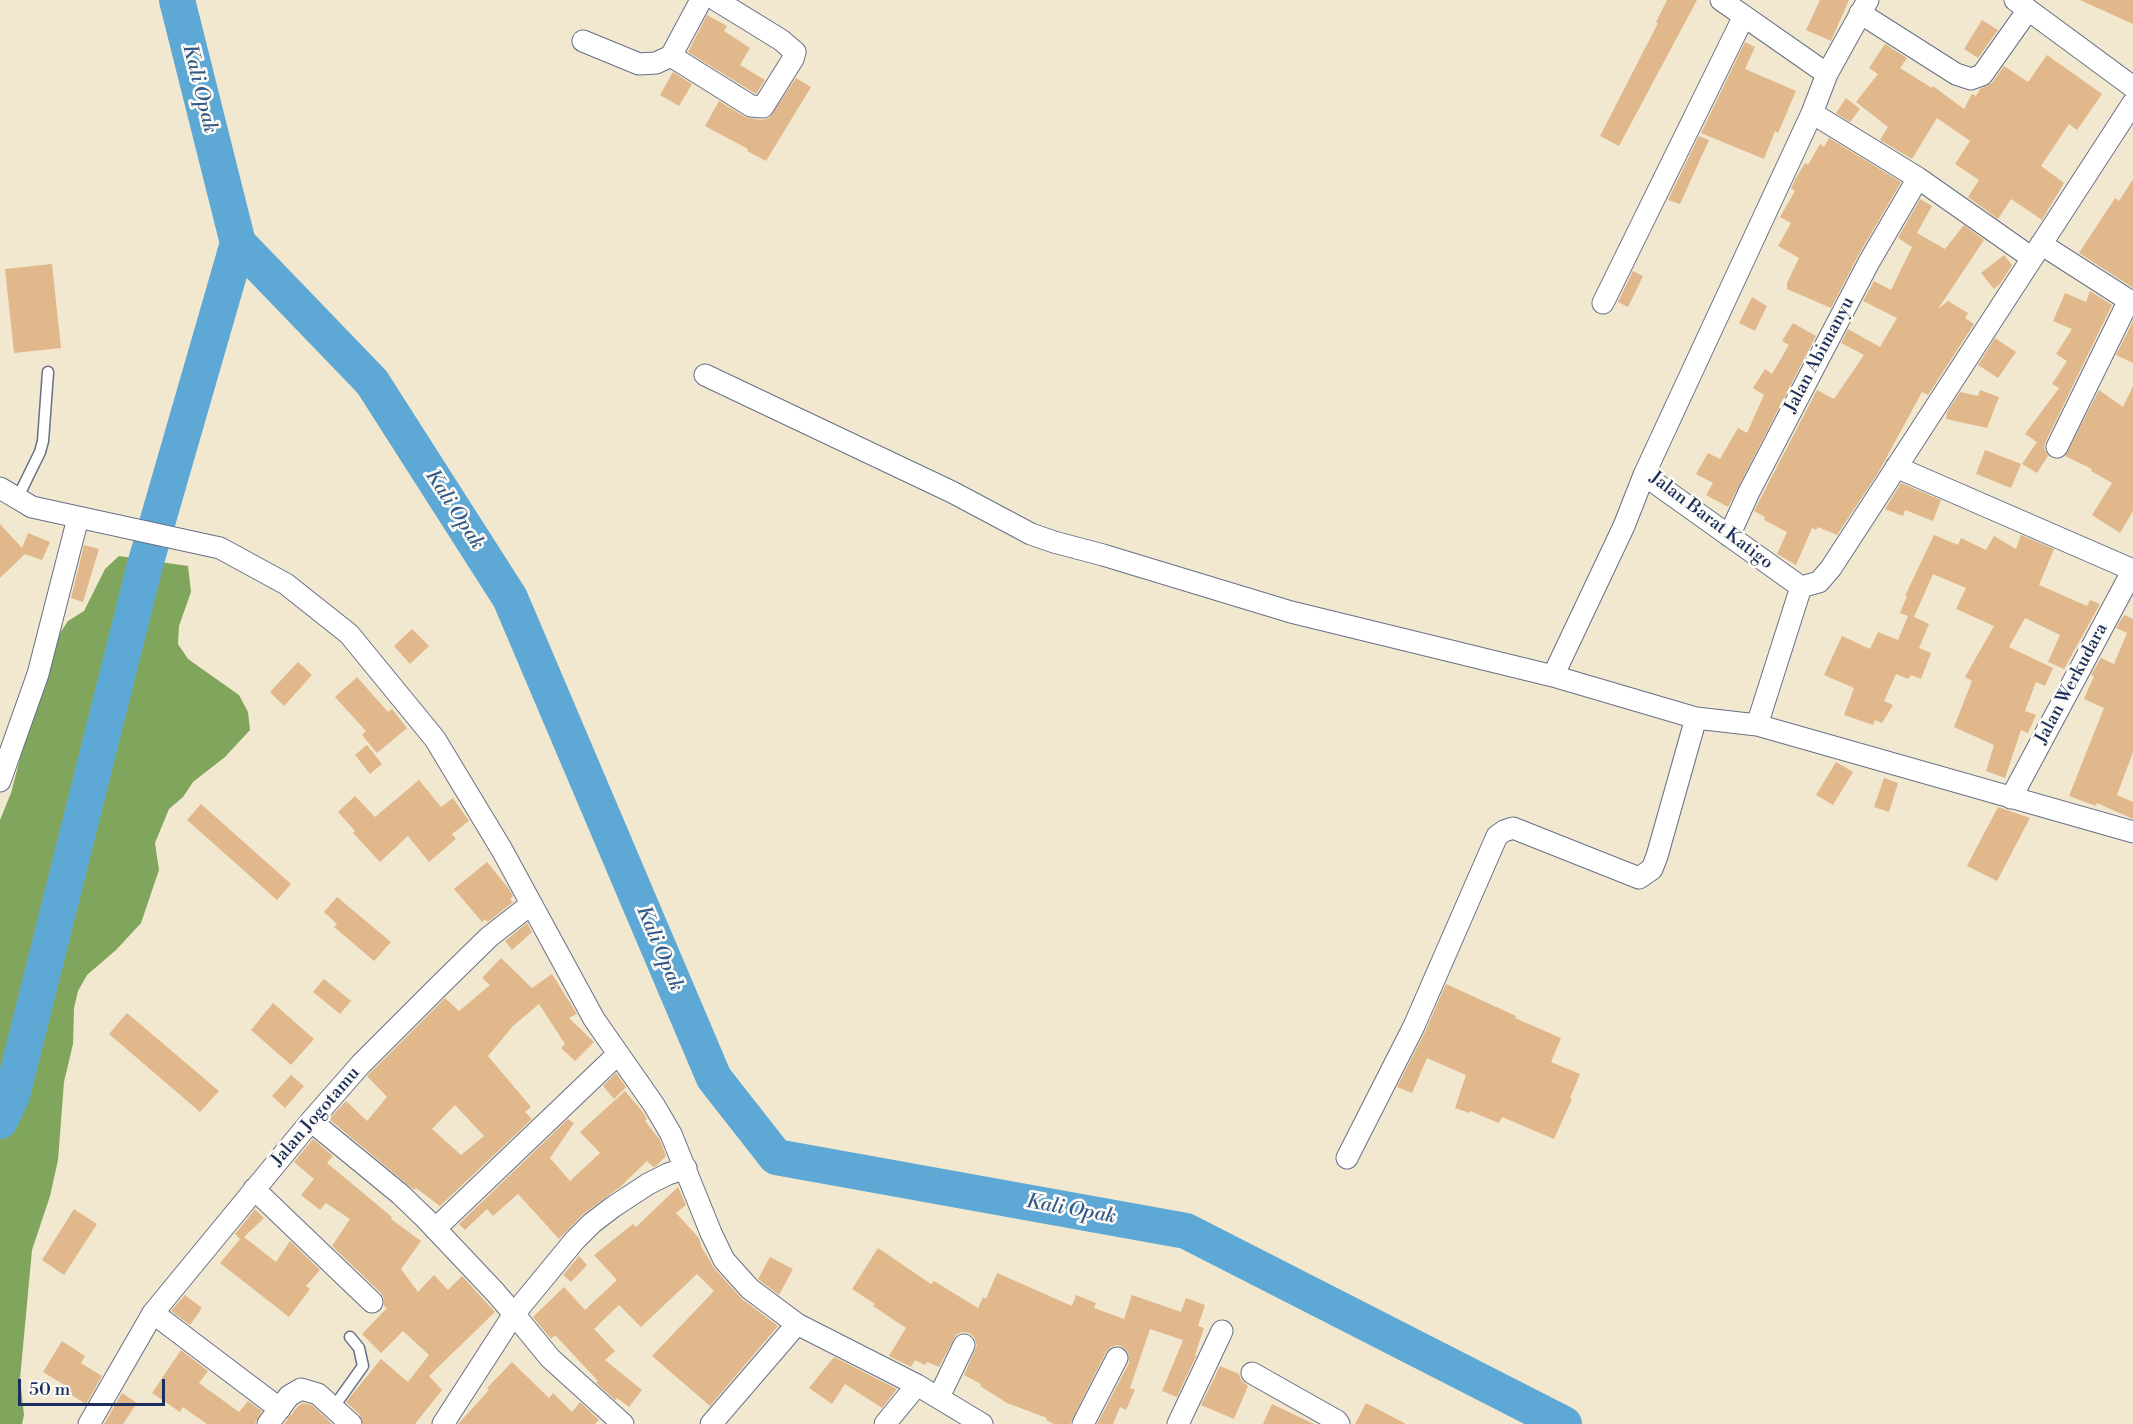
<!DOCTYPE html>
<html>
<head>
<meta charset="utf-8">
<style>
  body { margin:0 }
  #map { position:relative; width:2133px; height:1424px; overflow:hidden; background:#f2e8cf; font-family:"Libre Bodoni",serif }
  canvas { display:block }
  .scale { position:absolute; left:18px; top:1379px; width:147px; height:27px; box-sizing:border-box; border:3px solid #1b2f5e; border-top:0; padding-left:8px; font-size:18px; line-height:21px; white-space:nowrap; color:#1b2f5e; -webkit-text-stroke:4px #fdfcf7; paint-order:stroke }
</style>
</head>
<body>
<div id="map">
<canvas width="2133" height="1424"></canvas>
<div class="scale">50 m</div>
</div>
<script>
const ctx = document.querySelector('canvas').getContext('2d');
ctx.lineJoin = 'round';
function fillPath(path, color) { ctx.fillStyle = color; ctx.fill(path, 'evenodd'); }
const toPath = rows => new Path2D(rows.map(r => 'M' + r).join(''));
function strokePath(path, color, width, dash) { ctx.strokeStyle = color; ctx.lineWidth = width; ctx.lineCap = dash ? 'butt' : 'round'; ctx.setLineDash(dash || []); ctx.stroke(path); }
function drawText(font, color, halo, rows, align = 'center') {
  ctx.font = font + ' "Libre Bodoni",serif'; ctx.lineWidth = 5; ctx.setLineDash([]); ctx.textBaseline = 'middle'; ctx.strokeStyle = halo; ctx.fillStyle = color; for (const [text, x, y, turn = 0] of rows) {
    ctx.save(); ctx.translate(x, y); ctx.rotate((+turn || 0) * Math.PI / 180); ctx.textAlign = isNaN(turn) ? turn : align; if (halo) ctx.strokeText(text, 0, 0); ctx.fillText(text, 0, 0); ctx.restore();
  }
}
fillPath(toPath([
  [119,556,188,566,191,592,179,626,178,644,188,659,239,695,248,712,250,730,225,757,193,782,183,797,169,809,155,843,159,870,141,923,116,950,87,975,78,991,74,1008,73,1044,64,1082,58,1160,50,1196,32,1250,20,1379,24,1415,22,1424,0,1424,0,820,11,793,24,743,42,695,58,636,68,621,84,611,105,569]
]), '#7fa65c');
strokePath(toPath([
  [177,0,238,243,372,382,510,598,714,1078,776,1157,1186,1231,1564,1424],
  [0,1121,12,1095,145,565,238,243]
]), '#5da8d5', 36);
fillPath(toPath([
  [1667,0,1697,0,1619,146,1600,136,1658,23,1656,22],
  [1820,0,1849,0,1831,41,1806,30],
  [2080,0,2133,0,2133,24],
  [707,15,727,26,724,31,750,48,740,65,765,80,756,94,688,52],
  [1982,20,1998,30,1978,58,1964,49],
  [1745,42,1755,47,1745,69,1796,91,1778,133,1775,131,1764,159,1701,133],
  [1885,44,1907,58,1900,68,1932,88,1933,86,1964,109,1972,94,1976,96,1980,89,1992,83,2004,66,2028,82,2047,55,2102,94,2077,130,2069,124,2041,166,2064,183,2042,220,2011,199,1998,219,1968,197,1979,180,1955,164,1970,141,1937,118,1912,159,1880,140,1888,127,1856,102,1878,74,1869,68],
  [673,72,692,84,679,106,660,95],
  [796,78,811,87,766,161,747,151,748,149,705,126,719,101,745,117,762,120,769,118],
  [1846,98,1860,109,1850,122,1836,113],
  [1699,136,1709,140,1680,204,1668,200],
  [1829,138,1901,182,1858,256,1831,308,1787,289,1787,283,1799,258,1778,246,1791,223,1780,217,1795,191,1791,188,1796,178,1805,163,1808,165,1820,144,1824,147],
  [2133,179,2133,288,2079,253,2115,198,2119,201],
  [1920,199,1932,206,1917,233,1945,249,1964,225,1984,240,1938,309,1948,301,1968,313,1965,318,1974,324,1928,395,1922,392,1878,473,1837,535,1818,527,1816,530,1812,528,1796,565,1777,554,1787,532,1764,520,1765,517,1754,511,1817,390,1834,399,1864,355,1841,343,1848,329,1880,347,1897,318,1863,301,1874,281,1891,290,1912,247,1898,238],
  [2004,255,2012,265,2000,284,1994,289,1981,273],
  [52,264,61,348,14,353,5,269],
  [1633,271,1643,276,1628,307,1618,302],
  [2090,291,2112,305,2046,441,2044,448,2048,456,2037,473,2022,464,2037,442,2025,434,2059,388,2052,384,2067,361,2056,354,2072,329,2053,321,2065,293,2086,302],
  [1752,297,1767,306,1755,331,1739,323],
  [2133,321,2133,363,2116,355],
  [1793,323,1816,336,1728,507,1706,495,1713,483,1696,474,1708,453,1720,459,1738,428,1747,433,1764,395,1753,388,1765,369,1772,374,1789,345,1782,341],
  [1995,338,2016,352,1998,378,1978,365],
  [2133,386,2133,511,2120,533,2092,515,2112,483,2091,471,2092,469,2065,456,2099,390,2123,407],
  [1980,390,1999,397,1987,428,1946,419,1947,412,1960,392,1978,396],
  [1985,450,2021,464,2011,488,1976,474],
  [1901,483,1941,500,1933,521,1905,510,1903,516,1885,509],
  [0,524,22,548,28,533,50,542,42,560,25,554,0,578],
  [1934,535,1958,545,1961,538,1986,550,1994,536,2016,549,2021,535,2054,549,2039,585,2087,606,2090,600,2100,604,2064,669,2048,662,2060,635,2025,618,2009,647,2053,668,2045,686,2036,682,2025,711,2036,715,2028,733,2021,730,2005,778,1986,771,1994,745,1954,727,1972,681,1965,677,1994,626,1956,609,1966,588,1933,574,1914,617,1929,624,1919,648,1931,653,1921,679,1911,675,1908,679,1896,674,1884,701,1893,705,1882,723,1875,720,1873,725,1844,715,1854,688,1824,675,1842,636,1870,649,1878,632,1898,640,1908,616,1900,613,1907,596,1905,596],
  [84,545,99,549,83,602,71,598],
  [2124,615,2133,619,2133,752,2117,795,2133,802,2133,819,2097,803,2096,806,2069,796,2104,708,2084,699,2094,676,2091,675,2101,658,2114,664,2127,633,2116,628],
  [412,629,429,646,410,664,394,646],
  [298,662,312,675,284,706,270,692],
  [357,677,388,712,392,709,407,728,377,753,362,735,366,731,335,697],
  [367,745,382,764,370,774,355,755],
  [1836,762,1853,772,1833,805,1816,795],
  [1884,778,1898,783,1889,812,1874,807],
  [419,780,441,807,453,798,469,821,452,834,456,839,429,862,408,836,380,862,353,833,355,831,338,812,355,796,375,817],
  [201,804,291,884,277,900,187,820],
  [1998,807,2030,818,1997,881,1967,866],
  [487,862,509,889,513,896,510,899,513,902,488,922,485,919,482,922,454,889],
  [337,897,391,942,374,961,334,927,337,924,324,912],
  [527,923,532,932,512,950,505,941],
  [501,958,532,988,552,974,577,1014,569,1018,594,1042,575,1061,561,1048,565,1044,539,1004,513,1026,488,1056,531,1107,525,1112,532,1119,440,1206,416,1188,414,1190,329,1119,346,1101,367,1121,387,1097,367,1076,445,998,459,1011,490,985,482,978],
  [455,1105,484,1136,461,1155,432,1129],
  [324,979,351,1001,340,1014,313,992],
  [1446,984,1516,1016,1515,1018,1561,1038,1551,1062,1580,1074,1570,1098,1572,1099,1554,1139,1502,1117,1499,1123,1470,1111,1470,1113,1455,1108,1466,1075,1427,1058,1412,1093,1397,1087,1425,1032],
  [273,1003,314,1039,291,1065,251,1030],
  [127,1013,219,1091,200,1112,109,1034],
  [616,1073,626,1087,614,1099,603,1086],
  [291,1075,304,1086,285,1108,272,1096],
  [625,1091,642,1111,647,1119,645,1121,660,1140,666,1156,656,1166,653,1167,647,1161,620,1187,583,1214,559,1239,518,1194,493,1216,487,1209,465,1230,459,1224,568,1119,574,1123,550,1158,570,1181,600,1153,580,1132],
  [313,1139,333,1156,327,1163,392,1217,391,1219,421,1241,401,1269,418,1292,434,1275,448,1290,462,1276,495,1312,429,1376,442,1390,415,1424,363,1424,360,1415,346,1402,381,1359,408,1382,429,1355,403,1331,381,1353,362,1334,387,1308,384,1306,384,1299,381,1293,332,1246,350,1219,326,1203,320,1210,301,1195,314,1179,294,1162],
  [678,1187,686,1205,676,1213,699,1238,701,1246,714,1268,742,1299,778,1326,710,1406,652,1356,714,1291,697,1274,641,1327,619,1305,594,1329,615,1351,605,1360,642,1390,629,1407,617,1398,615,1400,596,1383,598,1381,555,1335,551,1339,533,1317,564,1287,585,1310,617,1280,594,1255,633,1224,636,1227],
  [74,1209,97,1224,64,1275,42,1260],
  [255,1209,264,1218,244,1237,276,1262,290,1241,320,1270,306,1286,310,1289,289,1317,220,1263,240,1239,235,1234],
  [878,1248,931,1284,934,1281,978,1308,983,1297,986,1299,997,1273,1072,1306,1076,1295,1096,1303,1094,1308,1124,1319,1132,1295,1181,1312,1186,1298,1205,1305,1198,1326,1204,1328,1195,1355,1196,1356,1177,1397,1162,1391,1183,1340,1150,1329,1130,1388,1135,1390,1126,1410,1120,1407,1113,1424,1097,1424,1129,1363,1128,1352,1123,1347,1117,1345,1111,1347,1106,1352,1070,1424,1054,1424,1046,1420,1047,1418,1007,1403,980,1386,981,1384,964,1375,977,1345,974,1337,969,1333,962,1332,956,1335,939,1367,927,1362,925,1365,915,1360,911,1367,889,1356,906,1328,873,1306,875,1304,852,1289],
  [579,1256,587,1265,571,1282,563,1275],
  [770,1257,793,1269,779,1295,758,1279],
  [185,1295,202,1308,190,1325,171,1311],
  [62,1341,85,1356,81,1363,102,1376,86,1404,68,1393,71,1389,43,1372],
  [181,1350,208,1371,199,1383,239,1412,248,1401,262,1411,255,1424,207,1424,183,1407,180,1412,152,1393],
  [834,1357,897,1389,882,1408,845,1384,832,1404,809,1388],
  [512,1362,549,1398,553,1393,572,1412,580,1402,599,1420,595,1424,458,1424,489,1390,487,1388],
  [1220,1366,1239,1374,1241,1380,1248,1386,1234,1419,1201,1405],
  [122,1393,137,1403,123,1424,104,1424],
  [303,1403,312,1405,332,1424,284,1424,298,1406],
  [1366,1403,1406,1424,1355,1424],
  [1272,1404,1314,1424,1263,1424]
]), '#e0b88c');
const lane = toPath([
  [17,499,40,452,43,441,48,372],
  [333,1408,363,1366,359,1348,350,1337]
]);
const street = toPath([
  [1721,0,1827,74,1812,113,1644,475,1801,587,1757,725,2133,832],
  [2015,0,2133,87],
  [1860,13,1956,74,1971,79,1982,75,2028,10],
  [583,41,639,64,656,63,671,56,751,106,763,107,793,59,795,52,781,40,716,0],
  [671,56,701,0],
  [1827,74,1868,0],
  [1812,113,1918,178,2032,258],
  [2041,244,2133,303],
  [1603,303,1744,16],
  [705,375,952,492,1031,534,1054,542,1103,555,1291,612,1553,676,1696,718,1757,725],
  [2057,447,2129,300],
  [1896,467,2133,570,2011,798],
  [0,488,32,507,220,548,286,584,349,634,435,739,502,850,594,1019,654,1105,671,1134,711,1233,724,1260,750,1289,797,1324,917,1385,982,1424],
  [1729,536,1749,492,1869,262,1918,178],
  [1801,587,1819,582,1831,568,2133,103],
  [1553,676,1624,526,1644,475],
  [0,781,38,674,78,518],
  [311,1121,400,1194,427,1220,495,1292,514,1314,443,1424],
  [1347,1158,1414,1026,1497,836,1504,831,1513,828,1639,878,1652,869,1657,856,1696,718],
  [254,1189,372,1302],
  [435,1229,618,1054],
  [153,1313,280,1409],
  [1252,1373,1337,1421,1339,1424],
  [939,1397,964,1345],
  [89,1424,153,1313,311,1121,361,1064,441,984,489,937,530,905],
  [268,1424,289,1396,301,1389,318,1394,351,1424],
  [623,1424,550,1358,514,1314,575,1240,592,1223,613,1207,648,1184,668,1174,686,1168],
  [711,1424,797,1324],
  [885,1424,917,1385],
  [1083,1424,1117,1358],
  [1178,1424,1222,1331]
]);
strokePath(lane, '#667086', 13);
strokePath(street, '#667086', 23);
strokePath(lane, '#fff', 10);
strokePath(street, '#fff', 21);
drawText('18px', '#1b2f5e', '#fdfcf7', [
  ["Jalan Abimanyu",1820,355,-62],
  ["Jalan Barat Katigo",1711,521,37],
  ["Jalan Werkudara",2072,684,-62],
  ["Jalan Jogotamu",316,1117,-49]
]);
drawText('italic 20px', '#325988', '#fdfcf7', [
  ["Kali Opak",199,89,76],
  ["Kali Opak",454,510,57],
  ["Kali Opak",659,949,67],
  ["Kali Opak",1071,1210,10]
]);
</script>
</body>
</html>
